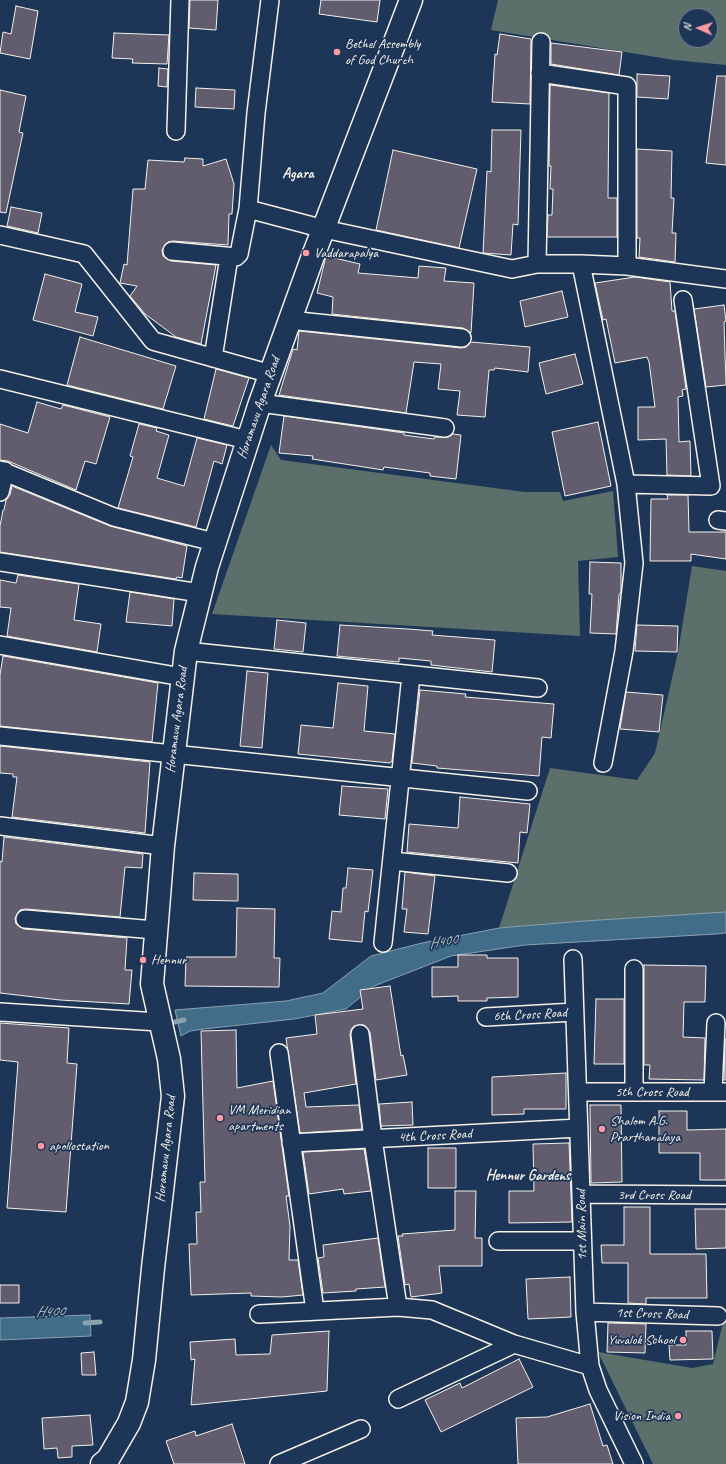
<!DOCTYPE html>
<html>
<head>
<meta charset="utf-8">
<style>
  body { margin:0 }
  #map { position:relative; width:726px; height:1464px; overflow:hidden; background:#1d3557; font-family:Caveat,sans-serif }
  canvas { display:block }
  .north { position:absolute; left:678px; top:8px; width:40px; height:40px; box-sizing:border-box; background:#1d3557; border:1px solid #738091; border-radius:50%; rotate:273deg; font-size:11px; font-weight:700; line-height:16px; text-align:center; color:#f4f1e8 }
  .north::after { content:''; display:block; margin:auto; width:14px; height:18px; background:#ff9aa2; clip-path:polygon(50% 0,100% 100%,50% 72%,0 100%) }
</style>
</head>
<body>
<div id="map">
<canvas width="726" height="1464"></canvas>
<div class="north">N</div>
</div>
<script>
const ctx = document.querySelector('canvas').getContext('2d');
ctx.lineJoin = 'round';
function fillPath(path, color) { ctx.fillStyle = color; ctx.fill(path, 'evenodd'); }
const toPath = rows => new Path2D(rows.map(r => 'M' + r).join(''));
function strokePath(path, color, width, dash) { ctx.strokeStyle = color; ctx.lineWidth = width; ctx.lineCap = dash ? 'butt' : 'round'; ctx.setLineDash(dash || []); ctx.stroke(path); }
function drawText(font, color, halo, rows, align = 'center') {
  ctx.font = font + ' Caveat,sans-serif'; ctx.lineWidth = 3.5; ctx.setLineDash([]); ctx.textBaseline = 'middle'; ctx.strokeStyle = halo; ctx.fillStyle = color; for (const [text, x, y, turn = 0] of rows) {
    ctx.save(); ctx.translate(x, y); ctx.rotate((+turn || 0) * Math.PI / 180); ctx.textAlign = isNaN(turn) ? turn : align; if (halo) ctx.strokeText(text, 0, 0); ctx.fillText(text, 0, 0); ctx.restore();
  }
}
fillPath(toPath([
  [498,0,726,0,726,65,674,60,491,30],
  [686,16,710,16,710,40,686,40],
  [271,445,281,460,525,492,560,492,563,501,613,491,618,557,578,561,580,636,212,614],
  [692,566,726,571,726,912,584,921,499,928,550,768,637,780,655,753,678,652],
  [726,1310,726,1464,653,1464,598,1352,692,1368,713,1364]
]), '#5b706b');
const water = toPath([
  [726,912,726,933,716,934,525,945,451,956,374,986,346,1009,294,1019,204,1029,190,1031,181,1036,175,1010,286,1001,323,993,371,956,422,943,499,928,584,921,726,912],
  [90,1315,91,1336,0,1340,0,1318,90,1315]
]);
fillPath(water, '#426d89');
strokePath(water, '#89a2af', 1);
strokePath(toPath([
  [175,1022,184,1020],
  [85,1323,100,1322]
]), '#89a2af', 5);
const building = toPath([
  [190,0,218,0,216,30,189,28,190,0],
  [321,0,380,0,377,22,319,14,321,0],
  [16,6,38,11,30,59,0,53,3,32,11,34,16,6],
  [114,33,169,35,167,64,132,63,133,59,112,58,114,33],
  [500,34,531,39,530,104,492,102,495,54,497,55,500,34],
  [551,43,622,52,619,75,551,64,551,43],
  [159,68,168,69,167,87,158,86,159,68],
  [637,74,670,76,668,99,637,97,637,74],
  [717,76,726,76,726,165,706,163,717,76],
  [550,85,609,93,608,198,617,198,617,237,547,237,548,215,552,215,553,189,550,189,551,166,549,166,550,85],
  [196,88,235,90,234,109,195,107,196,88],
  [0,90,26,96,19,132,23,133,6,213,0,212,0,90],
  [492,130,521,130,518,225,513,224,511,255,483,253,487,171,491,172,492,130],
  [637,149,672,151,671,198,674,198,672,233,676,233,675,262,639,257,640,238,637,238,637,149],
  [393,150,477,169,459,248,376,230,393,150],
  [185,158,203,159,203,166,226,159,234,184,232,214,229,214,228,245,173,241,168,242,162,250,163,256,171,261,216,265,201,344,176,337,145,314,130,296,137,286,120,283,124,264,127,265,133,189,145,189,148,160,184,162,185,158],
  [11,207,42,213,38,233,7,226,11,207],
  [326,256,360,264,358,273,418,278,419,266,446,268,444,281,474,283,471,333,463,328,332,314,333,297,317,293,326,256],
  [45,274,82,284,75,312,98,317,93,336,33,320,45,274],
  [635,277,670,282,672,311,675,311,686,389,682,390,683,396,678,397,679,442,690,441,691,476,667,475,666,439,638,440,638,407,655,407,649,362,647,357,615,363,606,319,603,320,595,283,635,277],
  [562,291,568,317,525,327,520,301,562,291],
  [724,305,726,321,724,322,726,385,706,387,694,309,724,305],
  [299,331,461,348,466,347,471,342,530,347,528,372,495,368,494,370,489,370,485,417,457,415,460,391,438,389,441,364,414,362,406,413,279,395,293,349,297,350,299,331],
  [80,337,176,366,163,409,67,385,80,337],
  [575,354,583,384,546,394,539,363,575,354],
  [216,369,249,378,233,426,204,419,216,369],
  [37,402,61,409,63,405,110,417,96,464,85,461,76,490,8,461,0,460,0,424,28,433,37,402],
  [284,416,404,433,404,435,434,439,435,437,448,437,453,434,461,435,456,479,430,476,430,473,384,467,383,470,364,467,312,459,313,456,279,453,284,416],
  [598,422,611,486,565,496,552,432,598,422],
  [139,424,157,428,156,431,169,435,157,478,184,486,197,438,227,445,222,464,214,461,196,527,118,508,133,457,130,456,139,424],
  [12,486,110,526,187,546,182,578,177,577,176,579,0,552,0,526,3,510,4,510,6,500,10,495,12,486],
  [667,495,688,495,689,532,726,532,726,559,691,554,691,561,650,561,651,499,668,499,667,495],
  [590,562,621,563,621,592,619,595,616,634,590,633,592,594,589,594,590,562],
  [18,575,79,584,74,620,101,624,97,652,7,636,11,608,0,607,0,580,16,583,18,575],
  [130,592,174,599,172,626,126,622,130,592],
  [277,620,306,623,303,652,274,649,277,620],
  [340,625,408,629,433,631,432,635,495,640,492,672,431,665,431,661,399,658,399,662,337,656,340,625],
  [637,625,678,626,677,652,635,651,637,625],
  [3,656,158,683,152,742,0,726,0,675,3,656],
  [247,671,268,673,262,748,240,746,247,671],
  [338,683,368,686,364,731,395,734,392,761,390,763,298,754,301,725,333,728,338,683],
  [420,690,466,694,465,697,554,704,551,738,542,737,539,776,437,768,437,766,412,763,420,690],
  [626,692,663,695,659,732,620,729,626,692],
  [0,746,150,762,145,833,12,817,17,777,13,777,13,774,0,773,0,746],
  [342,786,388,789,385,819,339,815,342,786],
  [460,797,530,804,527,833,520,832,518,863,407,852,409,824,458,828,460,797],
  [4,837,143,854,142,868,125,867,120,917,26,909,20,910,15,918,16,924,24,929,127,938,125,970,132,970,129,1004,60,1000,0,993,0,861,2,862,4,837],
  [348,868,373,870,368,912,365,911,362,942,329,939,332,911,341,912,343,888,346,888,348,868],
  [405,872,435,876,428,934,404,932,407,909,402,909,405,872],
  [194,873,238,874,238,901,193,900,194,873],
  [237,908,275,909,274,958,280,958,279,987,185,986,186,957,236,957,237,908],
  [458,955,487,955,487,958,518,958,518,997,487,998,487,1001,458,1001,458,996,432,997,432,967,458,967,458,955],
  [644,965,706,966,705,1002,684,1002,683,1037,705,1038,704,1080,649,1079,650,1065,644,1065,644,965],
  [390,986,401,1056,403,1055,407,1075,376,1080,370,1032,364,1025,354,1026,351,1030,350,1035,356,1084,304,1093,306,1107,359,1105,362,1129,300,1133,286,1038,317,1034,315,1015,363,1009,360,990,390,986],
  [596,999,624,999,624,1064,594,1064,596,999],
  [0,1023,69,1028,67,1063,77,1064,66,1212,7,1208,18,1062,0,1060,0,1023],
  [236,1030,237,1088,273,1081,289,1196,286,1196,290,1226,289,1260,298,1260,303,1295,282,1297,251,1296,251,1293,191,1295,189,1244,197,1244,196,1212,201,1212,200,1182,205,1182,201,1031,236,1030],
  [725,1039,726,1039,726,1080,724,1080,725,1039],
  [566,1073,566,1109,524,1109,524,1114,492,1115,492,1077,566,1073],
  [412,1102,413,1125,381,1126,379,1104,412,1102],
  [590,1105,621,1105,622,1182,591,1183,590,1105],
  [659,1111,687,1111,687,1130,726,1129,726,1180,700,1180,700,1153,659,1153,659,1111],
  [569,1143,572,1222,509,1223,509,1191,534,1191,533,1144,569,1143],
  [428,1148,456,1148,456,1188,428,1188,428,1148],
  [364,1149,371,1191,344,1194,343,1189,309,1194,303,1152,364,1149],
  [455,1191,476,1191,475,1238,482,1238,482,1266,439,1266,442,1293,411,1297,409,1284,405,1285,398,1236,403,1236,402,1234,455,1230,455,1191],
  [624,1207,650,1207,650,1254,706,1254,707,1298,646,1298,646,1304,628,1303,628,1263,602,1263,601,1245,624,1245,624,1207],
  [695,1209,726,1209,726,1248,696,1249,695,1209],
  [378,1238,385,1287,356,1289,356,1291,323,1293,318,1258,324,1257,323,1245,378,1238],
  [570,1277,571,1317,528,1319,526,1279,570,1277],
  [0,1285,19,1285,19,1303,0,1303,0,1285],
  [608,1323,646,1324,645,1353,607,1352,608,1323],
  [329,1331,327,1391,191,1405,195,1359,191,1360,190,1342,235,1339,236,1355,270,1354,272,1335,329,1331],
  [686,1331,712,1331,713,1359,670,1360,669,1345,686,1345,686,1331],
  [94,1352,96,1375,82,1375,81,1353,94,1352],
  [519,1359,533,1387,441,1432,425,1400,460,1383,462,1388,519,1359],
  [590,1404,603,1446,607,1445,613,1464,518,1464,516,1418,547,1417,590,1404],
  [90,1415,93,1445,72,1446,72,1457,58,1458,57,1448,44,1449,42,1418,90,1415],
  [232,1424,245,1464,174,1464,166,1441,195,1431,196,1436,232,1424]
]);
fillPath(building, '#615d6e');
strokePath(building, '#f4f1e8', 1);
const street = toPath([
  [540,73,627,86,627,266],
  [176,131,180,0],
  [248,209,324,229,512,269,537,264,581,264,627,266,726,279],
  [0,235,84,254,153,341,271,374],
  [172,251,236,257,239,254,248,209,256,113,270,0],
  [537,264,541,42],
  [581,264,626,484,634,563,624,651,603,763],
  [289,320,462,338],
  [213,358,229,257],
  [0,379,247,440],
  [260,403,445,428],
  [0,470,114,517,214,542],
  [626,484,711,486,683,300],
  [0,492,5,471],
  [718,520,726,521],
  [0,562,200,593],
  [0,645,182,677],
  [186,651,538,688],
  [0,736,528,791],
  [0,826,163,846],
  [392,861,508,873],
  [25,919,155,930],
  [383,943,411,675],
  [573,959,585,1312,590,1366,598,1390,634,1464],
  [634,969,634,1092],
  [0,1012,159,1022],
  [486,1017,574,1012],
  [360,1034,373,1139,398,1307],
  [279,1053,315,1311],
  [578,1092,726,1092],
  [713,1092,716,1023],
  [291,1143,579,1128],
  [582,1194,726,1195],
  [498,1241,582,1241],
  [585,1312,718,1316],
  [259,1314,398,1307,432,1310,514,1344,590,1366],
  [398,1399,514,1344],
  [279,1464,361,1429]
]);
const secondary = toPath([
  [102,1464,108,1459,129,1423,137,1402,144,1360,153,1268,173,1096,169,1059,152,984,163,846,186,651,207,567,260,403,313,256,411,0]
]);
strokePath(street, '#f4f1e8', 20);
strokePath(secondary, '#f4f1e8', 25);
strokePath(street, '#1d3557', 17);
strokePath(secondary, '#1d3557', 22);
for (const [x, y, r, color] of [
  [337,52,4,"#ff9aa2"],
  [306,253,4,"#ff9aa2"],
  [143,960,4,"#ff9aa2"],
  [220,1118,4,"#ff9aa2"],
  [602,1129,4,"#ff9aa2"],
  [41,1146,4,"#ff9aa2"],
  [683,1340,4,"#ff9aa2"],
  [678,1416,4,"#ff9aa2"]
]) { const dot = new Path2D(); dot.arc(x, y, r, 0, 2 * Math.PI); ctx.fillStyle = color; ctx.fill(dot); strokePath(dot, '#1d3557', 1.5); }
drawText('14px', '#f4f1e8', '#1d3557', [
  ["Bethel Assembly",345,44],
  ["of God Church",345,60],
  ["Vaddarapalya",314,253],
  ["Hennur",151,960],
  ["VM Meridian",228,1110],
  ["apartments",228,1126],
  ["Shalom A.G.",610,1121],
  ["Prarthanalaya",610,1137],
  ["apollostation",49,1146],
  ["Yuvalok School",675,1340,"right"],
  ["Vision India",670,1416,"right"]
], 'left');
drawText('14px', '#f4f1e8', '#1d3557', [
  ["Horamavu Agara Road",259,408,-71],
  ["Horamavu Agara Road",177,720,-83],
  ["6th Cross Road",530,1015,-3],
  ["5th Cross Road",652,1092],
  ["4th Cross Road",435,1136,-3],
  ["Horamavu Agara Road",166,1149,-84],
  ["3rd Cross Road",654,1195],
  ["1st Main Road",582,1225,-91],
  ["1st Cross Road",652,1314,2]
]);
drawText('bold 15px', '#f4f1e8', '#1d3557', [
  ["Agara",298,174],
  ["Hennur Gardens",528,1176]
]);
drawText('italic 15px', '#b6c3c7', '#1d3557', [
  ["H400",443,942,-11],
  ["H400",50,1312,-2]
]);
</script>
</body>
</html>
